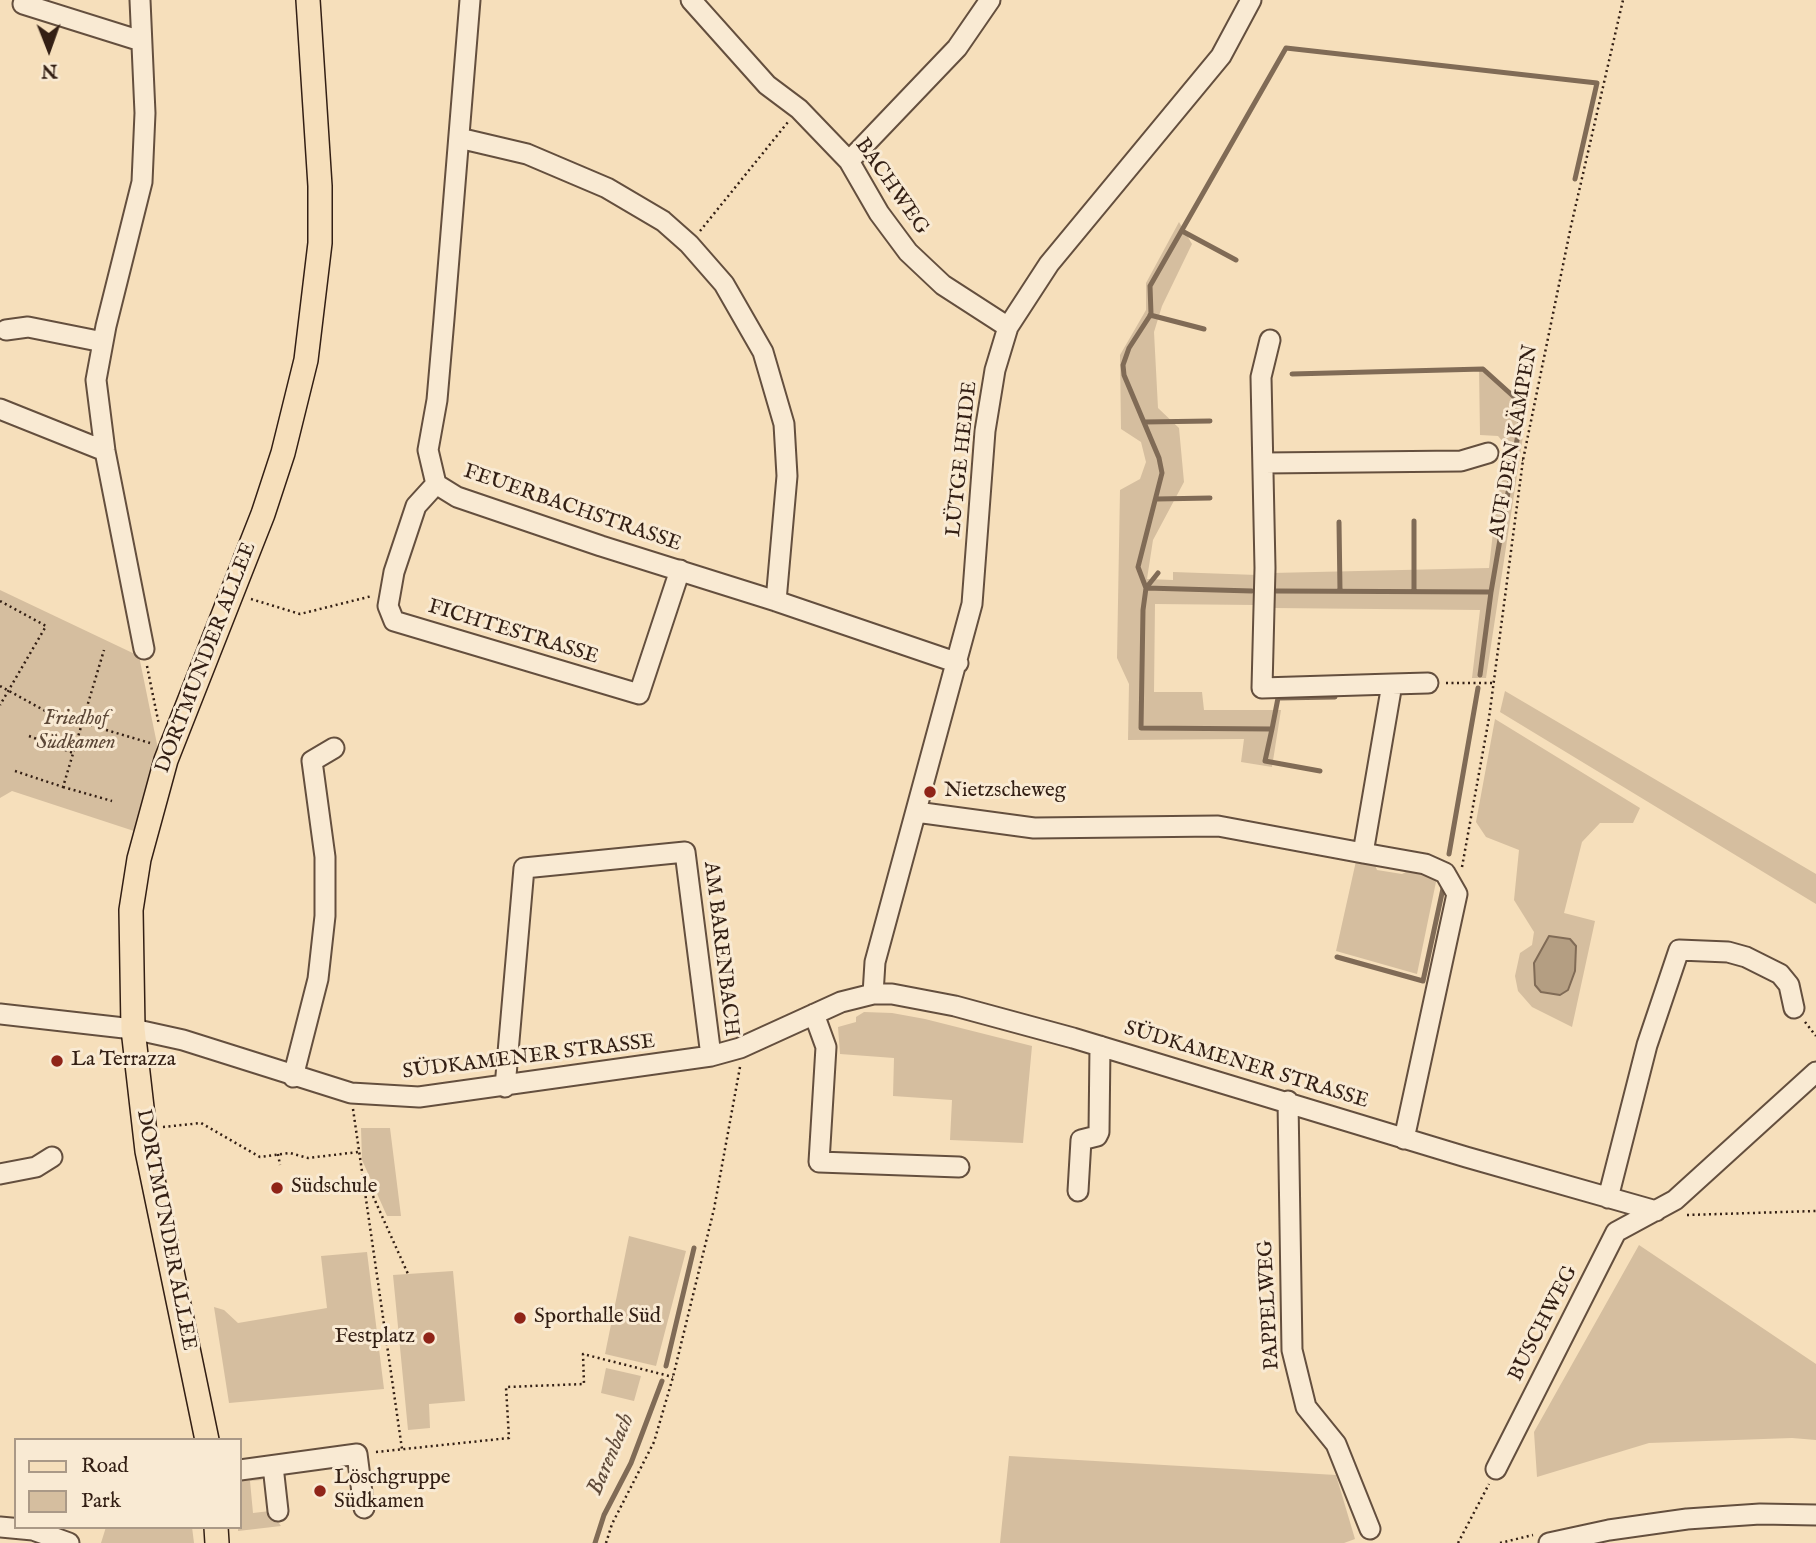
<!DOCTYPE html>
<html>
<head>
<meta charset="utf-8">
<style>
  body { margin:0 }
  #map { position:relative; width:1816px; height:1543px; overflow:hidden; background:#f6dfbb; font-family:"IM FELL English",serif }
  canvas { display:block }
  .legend { position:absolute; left:14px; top:1438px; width:228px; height:91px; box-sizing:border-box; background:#f9ead3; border:2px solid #aa9987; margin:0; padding:9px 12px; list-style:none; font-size:21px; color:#331f14 }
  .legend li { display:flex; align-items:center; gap:14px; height:35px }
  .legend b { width:35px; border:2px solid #aa9987 }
  .north { position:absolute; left:14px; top:14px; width:70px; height:70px; -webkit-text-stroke:5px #f9ead3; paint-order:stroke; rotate:179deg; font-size:19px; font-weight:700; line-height:28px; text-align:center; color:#331f14 }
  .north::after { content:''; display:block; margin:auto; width:24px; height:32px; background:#331f14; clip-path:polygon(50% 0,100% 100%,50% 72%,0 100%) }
</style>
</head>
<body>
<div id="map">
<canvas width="1816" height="1543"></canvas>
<ul class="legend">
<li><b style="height:9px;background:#f6dfbb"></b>Road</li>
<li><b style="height:19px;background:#d5be9f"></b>Park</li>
</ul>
<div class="north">N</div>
</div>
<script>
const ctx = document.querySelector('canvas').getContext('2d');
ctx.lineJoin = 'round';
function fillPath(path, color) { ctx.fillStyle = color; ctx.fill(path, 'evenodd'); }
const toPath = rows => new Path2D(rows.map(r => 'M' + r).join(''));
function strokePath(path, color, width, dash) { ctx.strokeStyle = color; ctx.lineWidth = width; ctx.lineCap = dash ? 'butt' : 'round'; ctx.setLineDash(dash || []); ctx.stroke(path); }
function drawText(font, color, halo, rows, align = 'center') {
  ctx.font = font + ' "IM FELL English",serif'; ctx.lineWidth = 6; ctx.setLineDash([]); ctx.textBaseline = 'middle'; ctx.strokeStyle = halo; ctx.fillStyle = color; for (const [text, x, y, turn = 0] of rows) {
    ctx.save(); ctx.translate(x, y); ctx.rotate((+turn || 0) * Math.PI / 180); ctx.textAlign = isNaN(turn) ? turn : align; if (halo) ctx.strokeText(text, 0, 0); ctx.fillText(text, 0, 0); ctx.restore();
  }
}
fillPath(toPath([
  [1179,222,1192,244,1162,306,1154,332,1158,408,1179,428,1184,482,1153,540,1147,579,1173,580,1173,572,1257,575,1256,605,1155,604,1154,692,1202,692,1204,710,1281,710,1272,767,1241,762,1244,739,1128,740,1129,684,1117,658,1120,490,1140,479,1146,462,1141,442,1121,429,1120,355,1146,310,1146,283],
  [1479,368,1484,368,1527,410,1486,678,1472,678,1480,610,1273,608,1272,573,1489,568,1503,442,1498,436,1480,435],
  [0,590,139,656,158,749,134,831,12,791,0,798],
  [1505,691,1816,874,1816,904,1500,712],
  [1495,719,1640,808,1633,823,1600,823,1582,842,1564,913,1595,921,1572,1027,1532,1007,1518,991,1515,976,1520,953,1532,945,1534,932,1514,900,1519,850,1486,837,1476,822],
  [1356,861,1375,865,1377,870,1402,874,1410,870,1437,877,1417,974,1336,951],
  [864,1012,892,1013,925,1019,1032,1046,1023,1143,950,1140,952,1100,893,1096,894,1058,840,1054,838,1027,856,1022,856,1017],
  [361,1128,390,1128,401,1216,387,1216,362,1160],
  [629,1236,686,1251,656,1366,605,1354],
  [1639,1245,1816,1364,1816,1440,1792,1438,1649,1443,1537,1477,1534,1432],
  [367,1252,384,1389,229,1403,214,1307,224,1310,238,1323,327,1308,321,1256],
  [453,1271,465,1401,429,1404,430,1428,408,1430,393,1275],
  [606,1368,641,1376,634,1401,601,1393],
  [1009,1456,1336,1475,1355,1539,1344,1543,1000,1543],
  [240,1473,260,1475,262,1480,250,1481,253,1513,270,1511,281,1526,238,1531],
  [106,1527,192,1527,194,1543,101,1543]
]), '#d5be9f');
const water = toPath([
  [1549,936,1570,939,1576,946,1575,971,1568,990,1560,995,1541,992,1535,985,1534,963,1549,936]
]);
fillPath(water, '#b49e82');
strokePath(water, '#806b56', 2);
strokePath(toPath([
  [1182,231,1236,260],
  [1150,315,1204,329],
  [1292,374,1483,369,1523,405,1491,592],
  [1144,422,1210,421],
  [1157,499,1210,498],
  [1414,521,1414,591],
  [1339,522,1340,591],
  [1158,573,1146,588,1143,610,1141,728,1272,729,1278,698,1335,697],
  [1252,591,1146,588,1138,567,1162,473,1159,458,1124,375,1123,365,1129,348,1151,314,1150,286,1286,48,1597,83,1575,179],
  [1276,591,1491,592,1480,675],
  [1272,729,1265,761,1320,771],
  [1449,854,1478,688],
  [1337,957,1423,981,1444,884],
  [666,1366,694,1248],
  [595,1543,604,1515,631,1463,662,1381]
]), '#806b56', 5);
const minor = toPath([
  [140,0,145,113,142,182,106,326,96,380,105,451,144,649],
  [470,0,444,319,437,400,428,450,436,484,457,497,601,546,776,601,958,663],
  [691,0,767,85,799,109,849,161,879,213,908,252,943,285,1008,327],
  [23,4,141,41],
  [459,138,527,154,607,188,663,221,689,244,724,284,763,352,784,424,787,476,776,601],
  [849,161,957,48,990,0],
  [6,330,28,327,103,342],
  [1270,340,1261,377,1265,568,1262,688,1392,684,1363,853,1425,864,1445,873,1457,894,1404,1139],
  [0,409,105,451],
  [1264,463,1461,461,1488,453],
  [436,484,416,506,394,572,388,606,394,621,639,694,680,570],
  [1392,684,1428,683],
  [916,812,1034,828,1218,826,1363,853],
  [873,994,875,962,972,604,985,431,995,370,1008,327,1049,264,1221,56,1251,0],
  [0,1014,133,1029,183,1040,351,1093,419,1097,711,1056,740,1048,841,1002,873,994,892,994,955,1006,1073,1038,1466,1157,1656,1211],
  [814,1014,826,1047,819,1162,959,1167],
  [293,1077,318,979,325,916,325,857,312,761,334,748],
  [505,1087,524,868,685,852,711,1056],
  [1288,1101,1292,1350,1306,1407,1336,1444,1370,1529],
  [0,1174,36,1167,52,1157],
  [1078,1191,1081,1140,1097,1136,1099,1132,1100,1046],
  [1608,1198,1647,1045,1679,950,1728,952,1746,957,1780,974,1789,985,1794,1008],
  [273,1466,278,1511],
  [1496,1469,1616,1232,1675,1200,1816,1072],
  [240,1470,357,1454,364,1508],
  [0,1527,33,1530,69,1543],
  [1549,1543,1609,1530,1687,1519,1760,1514,1816,1515]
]);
const major = toPath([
  [207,1440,147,1151,133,1029,131,910,139,859,166,760,263,514,283,453,306,360,320,243,320,186,308,0],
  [216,1527,217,1543]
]);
strokePath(minor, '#644f3e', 23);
strokePath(major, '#331f14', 26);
strokePath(toPath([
  [700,231,788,122],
  [1506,456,1523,460],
  [251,599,300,614,372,596],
  [0,601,46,626,0,705],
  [147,666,159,725],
  [1446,683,1494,683],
  [0,686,49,713,150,743],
  [29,736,73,753],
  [15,771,63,787,104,650],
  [63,787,112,801],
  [1462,867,1489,718,1523,460,1571,226,1623,0],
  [1805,1022,1816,1036],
  [353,1109,402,1449],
  [163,1127,201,1123,260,1157,290,1153,308,1158,358,1152],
  [278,1154,280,1165],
  [364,1176,408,1274],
  [1687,1215,1816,1211],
  [376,1452,509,1438,506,1387,584,1384,583,1354,673,1377],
  [606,1543,612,1524,654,1442,673,1377,714,1209,740,1067],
  [1458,1543,1489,1484],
  [1500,1543,1533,1535]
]), '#331f14', 2.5, [2, 3.5]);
strokePath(minor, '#f9ead3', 19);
strokePath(major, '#f6dfbb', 23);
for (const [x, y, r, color] of [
  [930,792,7,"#8f2418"],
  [57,1061,7,"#8f2418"],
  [277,1188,7,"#8f2418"],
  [520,1318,7,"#8f2418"],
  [429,1338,7,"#8f2418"],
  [320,1491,7,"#8f2418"]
]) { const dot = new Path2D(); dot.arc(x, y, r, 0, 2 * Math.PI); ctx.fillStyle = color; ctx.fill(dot); strokePath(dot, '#f9ead3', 2.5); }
drawText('21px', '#331f14', '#f9ead3', [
  ["BACHWEG",891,187,55],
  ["AUF DEN KÄMPEN",1515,442,-80],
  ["LÜTGE HEIDE",963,459,-84],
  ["FEUERBACHSTRASSE",572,509,19],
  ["FICHTESTRASSE",513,633,17],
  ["DORTMUNDER ALLEE",207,658,-69],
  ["AM BARENBACH",720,949,83],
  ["SÜDKAMENER STRASSE",529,1058,-7],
  ["SÜDKAMENER STRASSE",1246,1066,17],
  ["DORTMUNDER ALLEE",165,1230,79],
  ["PAPPELWEG",1270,1305,-93],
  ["BUSCHWEG",1544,1324,-63]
]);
drawText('italic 21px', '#5c4737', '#f9ead3', [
  ["Friedhof",76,720],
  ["Südkamen",76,744]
]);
drawText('21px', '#331f14', '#f9ead3', [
  ["Nietzscheweg",944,792],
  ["La Terrazza",71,1061],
  ["Südschule",291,1188],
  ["Sporthalle Süd",534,1318],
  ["Festplatz",415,1338,"right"],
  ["Löschgruppe",334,1479],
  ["Südkamen",334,1503]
], 'left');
drawText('italic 23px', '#604b3a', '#f9ead3', [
  ["Barenbach",612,1455,-67]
]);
</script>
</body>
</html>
